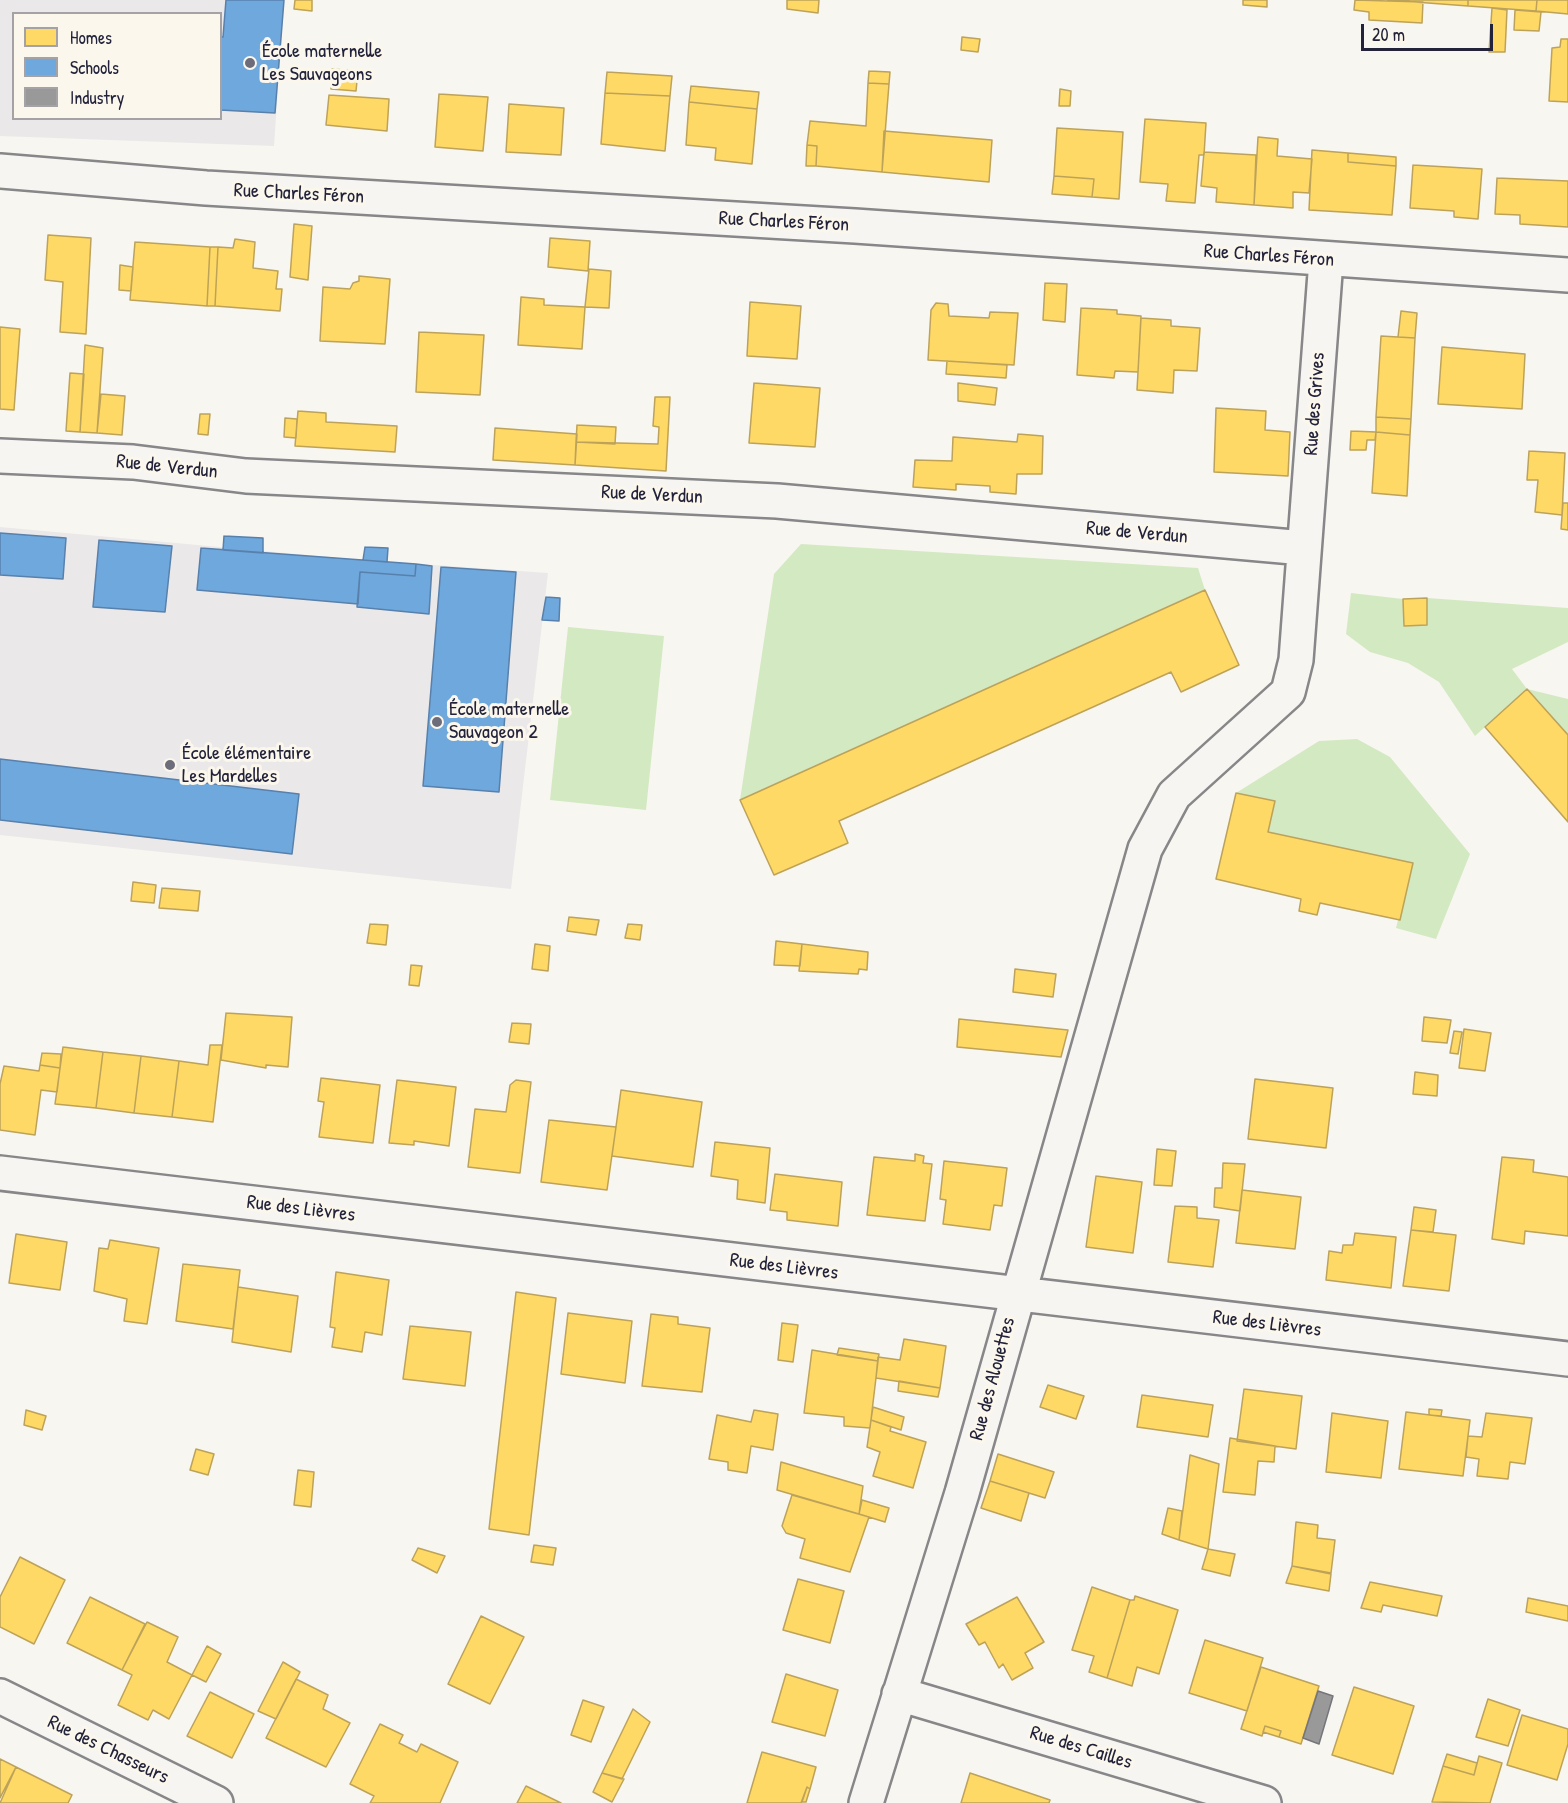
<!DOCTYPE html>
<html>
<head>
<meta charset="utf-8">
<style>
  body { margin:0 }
  #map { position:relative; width:1568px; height:1803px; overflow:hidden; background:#f8f6f0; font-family:"Patrick Hand",sans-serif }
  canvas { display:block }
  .legend { position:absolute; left:12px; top:12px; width:210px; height:108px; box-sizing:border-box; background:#fbf7ec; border:2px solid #a4a2a5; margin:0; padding:8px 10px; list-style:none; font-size:18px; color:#22223b }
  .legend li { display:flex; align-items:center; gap:12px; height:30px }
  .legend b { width:30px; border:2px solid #a4a2a5 }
  .scale { position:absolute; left:1361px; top:24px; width:132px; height:27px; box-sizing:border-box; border:3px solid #22223b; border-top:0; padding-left:8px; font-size:18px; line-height:21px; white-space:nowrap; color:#22223b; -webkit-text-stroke:4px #fbf7ec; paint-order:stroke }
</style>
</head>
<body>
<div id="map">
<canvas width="1568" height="1803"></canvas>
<ul class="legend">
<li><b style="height:16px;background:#ffd966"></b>Homes</li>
<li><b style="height:16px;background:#6fa8dc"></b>Schools</li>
<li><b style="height:16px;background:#999"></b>Industry</li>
</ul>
<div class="scale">20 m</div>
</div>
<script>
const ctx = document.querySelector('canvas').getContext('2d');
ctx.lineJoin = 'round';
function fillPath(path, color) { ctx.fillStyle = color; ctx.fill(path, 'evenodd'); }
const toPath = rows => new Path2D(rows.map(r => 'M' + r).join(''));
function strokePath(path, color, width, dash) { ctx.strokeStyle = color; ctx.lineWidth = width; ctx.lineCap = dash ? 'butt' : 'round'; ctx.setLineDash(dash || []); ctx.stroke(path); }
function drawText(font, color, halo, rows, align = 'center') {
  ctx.font = font + ' "Patrick Hand",sans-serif'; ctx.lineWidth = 6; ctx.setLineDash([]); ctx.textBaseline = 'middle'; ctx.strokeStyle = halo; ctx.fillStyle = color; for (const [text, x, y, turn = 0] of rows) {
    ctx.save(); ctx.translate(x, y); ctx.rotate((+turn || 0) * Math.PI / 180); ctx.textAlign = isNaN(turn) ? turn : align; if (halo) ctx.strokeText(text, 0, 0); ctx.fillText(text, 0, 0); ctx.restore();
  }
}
fillPath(toPath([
  [0,0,284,0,274,146,0,136],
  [14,14,220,14,220,118,14,118],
  [0,527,363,560,548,573,511,889,0,835]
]), '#ebe8e9');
fillPath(toPath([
  [801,544,1198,568,1205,590,740,800,774,574],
  [1351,593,1403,599,1405,626,1427,625,1427,598,1568,608,1568,642,1512,669,1527,689,1568,699,1568,735,1527,689,1475,736,1439,682,1408,663,1370,652,1346,634],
  [568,627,664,636,646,810,550,800],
  [1357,739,1390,757,1470,854,1436,939,1396,928,1413,863,1268,832,1236,793,1319,741]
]), '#d3e9c2');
const homes = toPath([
  [295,0,312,0,312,11,294,9,295,0],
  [787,0,819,0,818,13,787,9,787,0],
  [1243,0,1267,0,1267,7,1243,5,1243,0],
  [1355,0,1423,2,1422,23,1369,20,1369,12,1354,10,1355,0],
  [1388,0,1468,0,1468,6,1388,0],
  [1468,0,1537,0,1536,11,1468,6,1468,0],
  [1537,0,1568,0,1568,14,1536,11,1537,0],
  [1492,8,1507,10,1505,52,1489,52,1492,8],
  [1515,10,1541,12,1539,31,1514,30,1515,10],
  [962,37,980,39,978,52,961,50,962,37],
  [1561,39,1568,39,1568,102,1549,101,1552,48,1560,47,1561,39],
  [332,69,358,71,356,91,331,89,332,69],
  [869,71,890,72,889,84,868,83,869,71],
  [607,72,672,76,670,96,605,93,607,72],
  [868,83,889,84,882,172,816,166,817,146,807,145,810,121,866,126,868,83],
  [691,86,759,92,757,109,689,102,691,86],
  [1060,89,1071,91,1070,106,1059,106,1060,89],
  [605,93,670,96,665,151,601,144,605,93],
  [439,94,488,97,483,151,435,147,439,94],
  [329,95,389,99,387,131,326,125,329,95],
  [689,102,757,109,752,164,715,160,716,148,686,145,689,102],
  [509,104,564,108,561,155,506,152,509,104],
  [1145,119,1206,123,1204,155,1199,155,1195,203,1166,201,1168,184,1140,182,1145,119],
  [1057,128,1123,132,1119,199,1092,197,1094,179,1054,176,1057,128],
  [884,131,992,140,989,182,882,172,884,131],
  [1258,137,1278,139,1277,156,1312,159,1309,193,1293,192,1293,208,1254,205,1258,137],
  [807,145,817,146,816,166,806,166,807,145],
  [1312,150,1348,153,1348,162,1396,166,1392,215,1309,210,1312,150],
  [1204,152,1256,155,1254,205,1216,202,1217,188,1201,186,1204,152],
  [1348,153,1396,157,1396,166,1348,162,1348,153],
  [1413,165,1482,169,1478,219,1454,217,1454,211,1410,208,1413,165],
  [1054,176,1094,179,1092,197,1052,194,1054,176],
  [1497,178,1568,181,1568,227,1520,224,1520,215,1495,214,1497,178],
  [294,224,312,226,308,280,290,277,294,224],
  [48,235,91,238,86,334,60,332,63,282,45,280,48,235],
  [550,238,590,241,588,271,548,267,550,238],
  [235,239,255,242,253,268,278,271,276,289,282,289,280,311,215,306,218,247,233,248,235,239],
  [135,242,210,247,207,306,130,300,135,242],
  [210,247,218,247,215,306,207,306,210,247],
  [120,265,133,267,131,291,119,290,120,265],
  [589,269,611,271,609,308,585,307,589,269],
  [359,276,390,279,385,344,320,341,323,287,350,289,353,283,359,281,359,276],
  [1045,283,1067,284,1065,322,1043,320,1045,283],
  [521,297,544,299,544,305,585,307,582,349,518,345,521,297],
  [750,302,801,306,797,359,747,356,750,302],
  [936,303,948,304,949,316,989,318,990,312,1018,313,1014,365,928,360,931,310,936,303],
  [1081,308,1117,310,1117,314,1141,316,1138,372,1115,371,1114,378,1077,375,1081,308],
  [1401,311,1417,313,1415,338,1398,337,1401,311],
  [1141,318,1171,320,1171,326,1200,328,1197,371,1174,370,1173,393,1137,390,1141,318],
  [0,327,20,329,14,410,0,409,0,327],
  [419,332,484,335,480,395,416,392,419,332],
  [1381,336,1415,338,1411,419,1376,417,1381,336],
  [85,345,103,348,97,433,80,432,85,345],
  [1442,347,1525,354,1522,409,1438,404,1442,347],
  [947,361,1007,365,1006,378,946,374,947,361],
  [70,373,84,374,80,432,66,431,70,373],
  [754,383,820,388,815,447,749,443,754,383],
  [958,383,997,388,995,405,958,401,958,383],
  [101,394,125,396,122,435,97,433,101,394],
  [655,397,670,397,666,471,575,465,576,442,658,444,659,427,653,426,655,397],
  [1216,408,1266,411,1265,430,1290,432,1288,476,1214,472,1216,408],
  [298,411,326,413,326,422,397,426,395,452,295,446,298,411],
  [200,414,210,414,208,435,198,434,200,414],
  [1376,417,1411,419,1410,435,1376,432,1376,417],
  [285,418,297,419,296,438,284,437,285,418],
  [577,425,616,427,615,444,576,442,577,425],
  [495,428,577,434,575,465,493,460,495,428],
  [1351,431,1376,432,1375,440,1367,440,1366,450,1350,450,1351,431],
  [1376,432,1410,435,1407,496,1372,493,1376,432],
  [1018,434,1043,436,1042,474,1017,474,1016,494,990,492,990,486,956,484,956,490,913,487,915,460,952,461,953,437,1017,442,1018,434],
  [1529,451,1565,453,1562,515,1535,512,1538,480,1527,480,1529,451],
  [1563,503,1568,503,1568,530,1561,529,1563,503],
  [1205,590,1239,665,1181,692,1171,672,839,821,848,843,774,875,740,800,1205,590],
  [1427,598,1427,625,1404,626,1403,599,1427,598],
  [1527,689,1568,735,1568,822,1485,727,1527,689],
  [1236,793,1275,801,1268,832,1413,863,1400,920,1320,903,1317,915,1299,911,1301,899,1216,879,1236,793],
  [133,882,156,885,154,903,131,901,133,882],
  [162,888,200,891,198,911,159,908,162,888],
  [569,917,599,920,596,935,567,931,569,917],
  [370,924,388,925,386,945,367,943,370,924],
  [628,924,642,925,640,940,625,938,628,924],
  [776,941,802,944,800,966,774,965,776,941],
  [535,944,550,946,548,971,532,969,535,944],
  [802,944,868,952,867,970,859,969,858,974,799,971,802,944],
  [411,965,422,966,419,986,409,985,411,965],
  [1015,969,1056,974,1053,997,1013,992,1015,969],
  [226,1013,292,1017,288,1067,266,1065,266,1068,221,1060,226,1013],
  [1424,1017,1451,1020,1447,1043,1422,1041,1424,1017],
  [959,1019,1068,1030,1061,1057,957,1047,959,1019],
  [512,1023,531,1024,529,1044,509,1042,512,1023],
  [1464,1029,1491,1033,1485,1071,1459,1068,1464,1029],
  [1454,1031,1462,1032,1458,1054,1450,1053,1454,1031],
  [210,1045,222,1045,213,1122,172,1117,179,1061,208,1065,210,1045],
  [63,1047,103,1052,96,1108,55,1104,63,1047],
  [103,1052,141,1056,134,1113,96,1108,103,1052],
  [42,1053,61,1054,60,1068,40,1065,42,1053],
  [141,1056,179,1061,172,1117,134,1113,141,1056],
  [40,1065,60,1068,57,1092,41,1090,35,1135,0,1130,0,1084,4,1066,39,1071,40,1065],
  [1415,1072,1438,1075,1437,1096,1413,1094,1415,1072],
  [321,1078,380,1085,373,1143,319,1137,324,1102,318,1101,321,1078],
  [1255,1079,1333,1088,1326,1148,1248,1139,1255,1079],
  [397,1080,456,1087,449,1146,414,1141,414,1145,389,1143,397,1080],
  [516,1080,531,1082,520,1173,468,1167,475,1109,506,1112,510,1085,516,1080],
  [621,1090,702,1102,693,1167,612,1156,621,1090],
  [549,1120,616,1127,607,1190,541,1182,549,1120],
  [715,1142,770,1148,765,1203,737,1199,738,1180,711,1176,715,1142],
  [1157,1149,1176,1151,1172,1186,1154,1185,1157,1149],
  [915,1154,924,1156,923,1163,932,1164,925,1221,867,1215,874,1157,915,1161,915,1154],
  [1502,1157,1534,1160,1533,1172,1568,1177,1568,1236,1525,1231,1524,1244,1492,1239,1502,1157],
  [944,1161,1007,1168,1002,1206,994,1205,990,1230,943,1224,946,1200,940,1199,944,1161],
  [1223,1163,1245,1164,1240,1211,1214,1207,1215,1188,1222,1188,1223,1163],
  [775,1174,842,1182,838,1226,787,1220,787,1212,770,1210,775,1174],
  [1096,1176,1142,1182,1133,1253,1086,1247,1096,1176],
  [1242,1190,1301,1197,1295,1249,1236,1243,1242,1190],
  [1175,1206,1197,1207,1197,1218,1219,1220,1213,1267,1168,1262,1175,1206],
  [1414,1207,1436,1210,1433,1232,1411,1230,1414,1207],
  [1411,1230,1456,1235,1449,1291,1403,1286,1411,1230],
  [1355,1233,1396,1237,1391,1288,1326,1280,1329,1251,1342,1253,1343,1245,1353,1245,1355,1233],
  [16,1234,67,1242,60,1290,9,1283,16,1234],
  [110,1240,159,1248,147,1324,124,1321,127,1299,94,1291,99,1248,108,1249,110,1240],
  [183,1264,240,1270,233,1329,176,1321,183,1264],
  [336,1272,389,1280,382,1335,365,1332,362,1352,332,1347,335,1328,330,1327,336,1272],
  [238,1287,298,1296,291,1352,232,1342,238,1287],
  [516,1292,556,1298,529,1535,489,1529,516,1292],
  [568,1313,632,1321,625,1383,561,1374,568,1313],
  [651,1314,678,1317,678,1324,710,1328,702,1392,642,1386,651,1314],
  [782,1323,798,1325,793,1362,778,1360,782,1323],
  [410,1326,471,1332,465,1386,403,1379,410,1326],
  [904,1339,946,1346,940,1388,876,1378,878,1357,900,1360,904,1339],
  [839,1348,879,1354,878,1361,837,1355,839,1348],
  [812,1350,878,1361,870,1428,844,1426,844,1417,804,1413,812,1350],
  [899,1381,940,1388,938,1397,898,1391,899,1381],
  [1048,1385,1084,1396,1076,1419,1040,1407,1048,1385],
  [1244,1389,1302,1396,1296,1449,1237,1441,1244,1389],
  [1142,1395,1213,1405,1208,1437,1137,1427,1142,1395],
  [873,1407,904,1417,901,1430,871,1420,873,1407],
  [1429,1409,1442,1410,1441,1416,1429,1415,1429,1409],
  [26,1410,46,1416,42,1430,24,1425,26,1410],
  [754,1410,778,1414,773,1450,751,1446,747,1473,728,1470,728,1462,709,1459,717,1415,751,1422,754,1410],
  [1406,1412,1470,1420,1463,1476,1399,1469,1406,1412],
  [1332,1413,1388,1421,1381,1478,1326,1472,1332,1413],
  [1486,1413,1532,1418,1525,1464,1510,1462,1508,1479,1477,1476,1479,1459,1466,1457,1468,1436,1482,1437,1486,1413],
  [871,1420,891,1427,890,1431,926,1442,913,1488,873,1476,880,1452,867,1447,871,1420],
  [1230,1438,1275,1446,1274,1462,1258,1461,1255,1495,1223,1492,1230,1438],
  [196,1449,214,1454,208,1475,190,1470,196,1449],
  [998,1454,1054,1472,1045,1498,990,1481,998,1454],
  [1190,1455,1219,1464,1208,1549,1179,1540,1190,1455],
  [781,1462,863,1486,859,1514,777,1490,781,1462],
  [298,1470,314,1472,311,1507,294,1505,298,1470],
  [990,1481,1029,1493,1021,1521,981,1508,990,1481],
  [792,1495,869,1517,850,1572,800,1558,805,1539,786,1533,782,1526,792,1495],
  [862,1500,889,1508,885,1522,859,1514,862,1500],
  [1168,1508,1182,1511,1179,1540,1162,1534,1168,1508],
  [1296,1522,1318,1525,1317,1538,1335,1540,1331,1573,1292,1566,1296,1522],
  [534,1545,556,1548,553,1565,531,1562,534,1545],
  [418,1548,445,1556,437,1573,412,1560,418,1548],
  [1208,1549,1235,1554,1230,1576,1202,1569,1208,1549],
  [20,1557,65,1580,34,1644,0,1627,0,1597,20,1557],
  [1292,1566,1331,1574,1329,1591,1286,1583,1292,1566],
  [798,1579,844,1591,830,1643,783,1630,798,1579],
  [1370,1582,1442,1596,1437,1616,1383,1605,1381,1612,1361,1608,1370,1582],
  [1092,1587,1130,1600,1107,1678,1089,1672,1094,1656,1072,1650,1092,1587],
  [1135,1596,1178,1610,1159,1674,1137,1667,1132,1686,1107,1678,1130,1600,1134,1600,1135,1596],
  [90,1597,145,1624,122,1670,67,1643,90,1597],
  [1017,1597,1044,1642,1025,1653,1033,1668,1012,1680,1003,1664,999,1668,985,1642,979,1645,966,1624,1017,1597],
  [1528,1598,1568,1606,1568,1621,1526,1612,1528,1598],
  [481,1616,524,1637,490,1704,448,1684,481,1616],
  [147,1622,178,1637,167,1662,192,1675,169,1719,153,1710,148,1720,118,1705,132,1675,122,1670,147,1622],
  [1205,1640,1263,1658,1247,1711,1189,1693,1205,1640],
  [207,1646,221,1654,206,1682,192,1675,207,1646],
  [283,1662,300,1672,276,1719,258,1711,283,1662],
  [1261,1667,1319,1686,1301,1744,1279,1737,1281,1731,1265,1726,1262,1736,1241,1729,1261,1667],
  [786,1674,838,1690,825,1736,772,1722,786,1674],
  [296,1679,328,1695,323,1709,350,1723,326,1767,266,1738,296,1679],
  [1354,1687,1414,1706,1393,1774,1332,1755,1354,1687],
  [210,1692,254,1714,232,1758,187,1736,210,1692],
  [1488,1699,1520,1710,1508,1746,1476,1737,1488,1699],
  [583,1700,604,1707,591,1742,571,1735,583,1700],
  [633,1709,650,1722,622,1779,602,1773,633,1709],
  [1522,1715,1568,1729,1568,1744,1557,1780,1507,1765,1522,1715],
  [380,1724,403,1735,399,1743,417,1752,421,1744,458,1762,440,1803,370,1803,374,1796,350,1784,380,1724],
  [1265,1726,1281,1731,1279,1737,1263,1732,1265,1726],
  [762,1752,816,1767,810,1789,807,1787,801,1803,747,1803,762,1752],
  [1447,1754,1477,1763,1474,1775,1443,1766,1447,1754],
  [1479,1756,1502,1763,1490,1803,1432,1802,1443,1766,1474,1775,1479,1756],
  [0,1759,16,1767,0,1798,0,1759],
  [16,1767,72,1795,68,1803,0,1803,16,1767],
  [602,1773,624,1779,612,1802,593,1792,602,1773],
  [970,1773,1050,1800,1049,1803,961,1803,970,1773],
  [526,1786,561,1803,517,1803,526,1786],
  [807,1787,810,1789,806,1802,802,1802,807,1787]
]);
fillPath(homes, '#ffd966');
strokePath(homes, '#bda259', 1.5);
const schools = toPath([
  [226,0,284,0,275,113,220,110,220,37,223,37,226,0],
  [0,533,66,538,63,579,0,575,0,533],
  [224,536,263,538,263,553,223,550,224,536],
  [99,540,172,546,165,612,93,607,99,540],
  [365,547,388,548,387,562,363,560,365,547],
  [201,548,416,564,415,576,360,572,358,604,197,590,201,548],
  [416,564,432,566,429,614,357,607,360,572,415,576,416,564],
  [441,567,516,572,499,792,423,786,441,567],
  [546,597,560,598,559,621,542,620,546,597],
  [0,759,299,794,292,854,0,820,0,759]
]);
fillPath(schools, '#6fa8dc');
strokePath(schools, '#5880ac', 1.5);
const industry = toPath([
  [1318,1691,1333,1696,1319,1744,1303,1738,1318,1691]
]);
fillPath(industry, '#999');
strokePath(industry, '#75757d', 1.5);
const street = toPath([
  [0,171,206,188,855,226,1568,275],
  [0,456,133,462,246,476,777,501,1304,548],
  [0,1173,1568,1359],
  [899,1694,1264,1803],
  [0,1696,216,1803],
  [866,1803,962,1493,1145,849,1174,795,1288,692,1296,660,1326,260]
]);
strokePath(street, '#878688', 38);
strokePath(street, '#f6f5f1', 33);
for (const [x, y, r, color] of [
  [250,63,6,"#6d6c7a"],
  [437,722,6,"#6d6c7a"],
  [170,765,6,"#6d6c7a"]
]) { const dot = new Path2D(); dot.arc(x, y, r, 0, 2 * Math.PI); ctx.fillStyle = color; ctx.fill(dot); strokePath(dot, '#fbf7ec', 2); }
drawText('20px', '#22223b', '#fbf7ec', [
  ["École maternelle",262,52],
  ["Les Sauvageons",262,75],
  ["École maternelle",449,710],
  ["Sauvageon 2",449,733],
  ["École élémentaire",182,754],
  ["Les Mardelles",182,777]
], 'left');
drawText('20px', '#22223b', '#fbf7ec', [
  ["Rue Charles Féron",299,194,3],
  ["Rue Charles Féron",784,222,3],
  ["Rue Charles Féron",1269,256,4],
  ["Rue des Grives",1315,404,-86],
  ["Rue de Verdun",167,467,6],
  ["Rue de Verdun",652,495,3],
  ["Rue de Verdun",1137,533,5],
  ["Rue des Lièvres",301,1209,7],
  ["Rue des Lièvres",784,1267,7],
  ["Rue des Lièvres",1267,1324,7],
  ["Rue des Alouettes",993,1379,-75],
  ["Rue des Cailles",1081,1748,17],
  ["Rue des Chasseurs",108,1750,26]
]);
</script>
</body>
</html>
